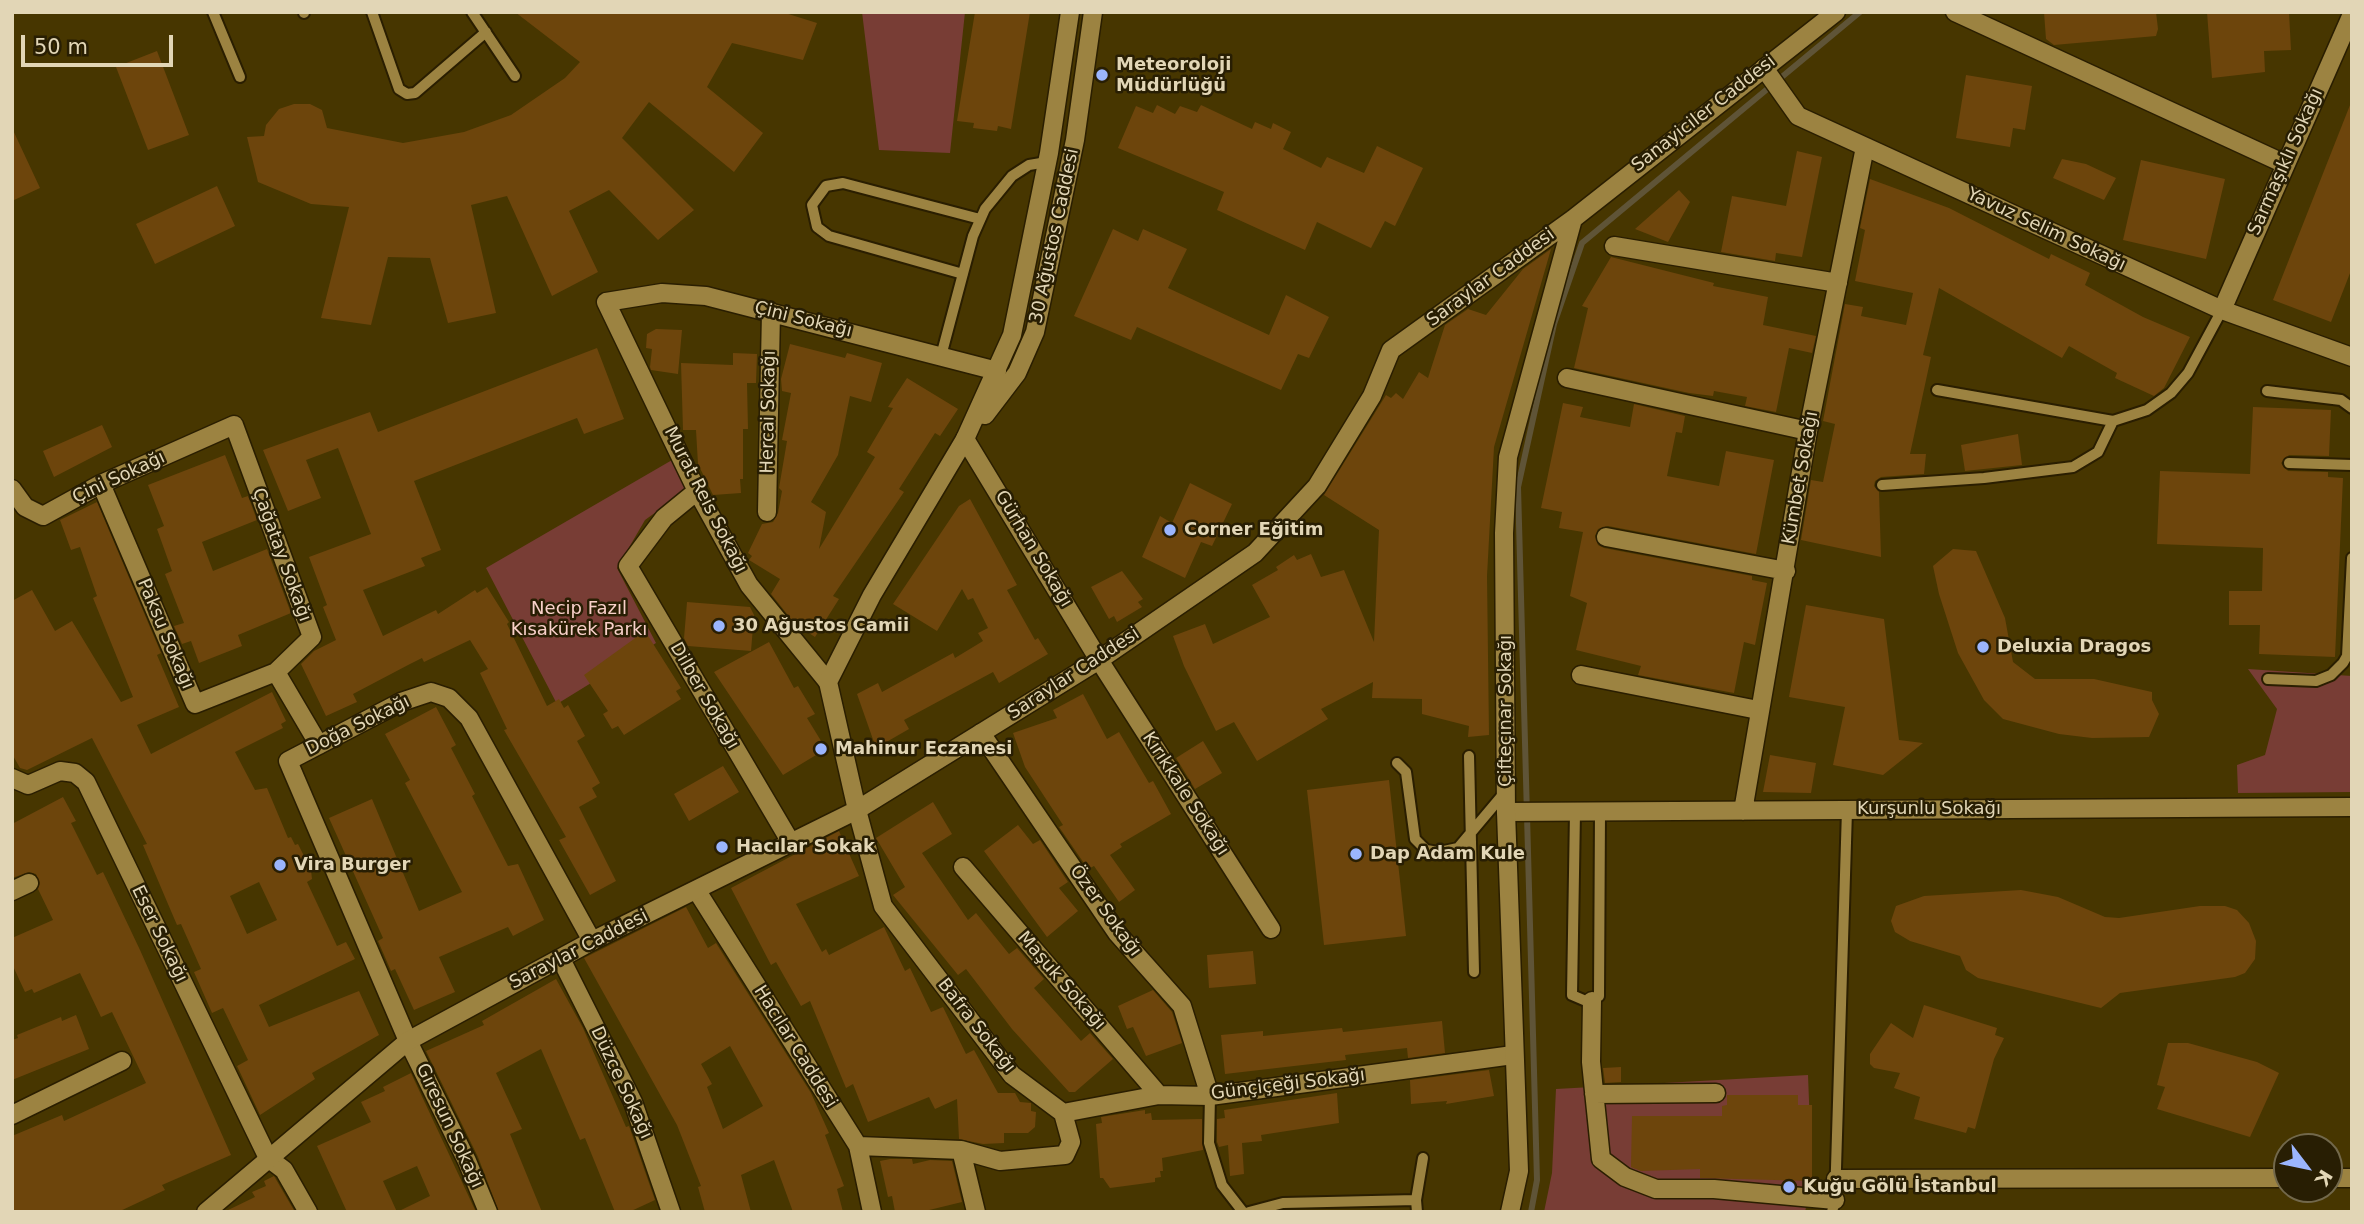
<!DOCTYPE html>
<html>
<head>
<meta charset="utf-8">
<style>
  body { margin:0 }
  #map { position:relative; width:2364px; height:1224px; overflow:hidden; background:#473600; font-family:"DejaVu Sans",sans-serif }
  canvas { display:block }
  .frame { position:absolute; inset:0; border:14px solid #e2d6b6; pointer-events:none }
  .north { position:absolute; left:2273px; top:1133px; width:70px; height:70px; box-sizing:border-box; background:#281e03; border:2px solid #72684b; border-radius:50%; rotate:122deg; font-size:19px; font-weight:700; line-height:28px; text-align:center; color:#e2d6b6 }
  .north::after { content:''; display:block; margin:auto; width:24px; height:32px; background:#9bb5fd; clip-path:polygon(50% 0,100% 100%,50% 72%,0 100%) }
  .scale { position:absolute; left:21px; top:35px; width:152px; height:32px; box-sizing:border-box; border:4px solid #e2d6b6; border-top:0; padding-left:9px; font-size:21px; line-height:24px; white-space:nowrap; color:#e2d6b6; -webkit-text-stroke:5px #281e03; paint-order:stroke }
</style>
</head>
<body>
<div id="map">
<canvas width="2364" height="1224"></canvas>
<div class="frame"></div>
<div class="north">K</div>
<div class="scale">50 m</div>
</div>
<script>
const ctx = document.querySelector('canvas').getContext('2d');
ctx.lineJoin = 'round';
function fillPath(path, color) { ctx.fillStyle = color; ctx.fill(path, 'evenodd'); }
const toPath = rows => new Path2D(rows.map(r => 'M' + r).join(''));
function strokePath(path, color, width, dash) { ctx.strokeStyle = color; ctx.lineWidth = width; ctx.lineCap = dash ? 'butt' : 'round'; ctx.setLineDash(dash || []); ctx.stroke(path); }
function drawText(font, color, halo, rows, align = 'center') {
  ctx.font = font + ' "DejaVu Sans",sans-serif'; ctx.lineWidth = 5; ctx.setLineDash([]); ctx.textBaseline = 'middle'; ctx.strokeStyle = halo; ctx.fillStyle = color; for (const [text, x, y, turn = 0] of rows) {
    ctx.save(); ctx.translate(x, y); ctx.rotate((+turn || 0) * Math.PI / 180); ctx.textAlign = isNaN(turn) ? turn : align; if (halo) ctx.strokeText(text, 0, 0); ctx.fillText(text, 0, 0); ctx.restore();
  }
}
fillPath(toPath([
  [862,12,965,12,950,153,879,150],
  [679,456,692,486,645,520,617,568,656,643,557,704,486,568],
  [2248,669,2352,676,2352,792,2238,793,2237,765,2265,755,2277,709],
  [1808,1075,1812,1179,1805,1212,1544,1212,1552,1173,1556,1089]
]), '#783d35');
strokePath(toPath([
  [1531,1212,1537,1180,1518,487,1554,324,1582,243,1860,12]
]), '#5f5437', 6);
fillPath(toPath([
  [515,12,782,12,817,23,803,60,732,43,707,87,763,133,734,172,649,102,622,138,694,210,658,240,609,190,569,211,598,272,552,296,507,196,471,205,496,313,448,323,430,258,388,257,371,325,321,318,349,207,311,204,258,182,247,137,264,136,266,125,279,109,294,104,310,104,322,110,327,128,403,143,464,132,511,115,565,78,580,62],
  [975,12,1030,12,1011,129,998,126,997,131,973,128,974,123,957,121],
  [2044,12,2156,12,2158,29,2156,36,2054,45,2046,39],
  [2207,12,2289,12,2291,50,2264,51,2265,72,2212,78],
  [157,51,189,135,148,150,116,67],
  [1966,75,2032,86,2025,130,2013,128,2010,147,1956,138],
  [2352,100,2352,268,2331,322,2273,300],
  [1157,105,1175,114,1180,106,1197,112,1201,105,1252,129,1255,122,1271,129,1273,123,1291,132,1283,149,1321,168,1327,157,1364,173,1377,146,1423,168,1395,226,1385,221,1371,248,1317,222,1305,250,1217,210,1224,192,1118,148,1136,106,1153,113],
  [12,128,40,188,12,201],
  [1797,151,1822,157,1802,257,1776,253,1775,261,1721,252,1732,196,1786,206],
  [2062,159,2086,164,2116,178,2104,200,2053,178],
  [2141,160,2225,179,2206,259,2123,240],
  [1870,179,1949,208,2049,259,2051,254,2090,273,2085,285,2143,317,2190,337,2164,388,2154,396,2115,378,2117,373,2069,346,2062,358,1939,288,1923,355,1931,357,1910,454,1926,454,1924,474,1881,477,1875,481,1874,486,1879,492,1881,557,1801,540,1811,480,1823,482,1835,424,1823,421,1845,304,1863,307,1861,316,1906,325,1913,293,1855,281,1865,230,1860,228],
  [217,186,235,226,155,264,136,224],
  [1679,190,1690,202,1668,242,1635,229],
  [1113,229,1138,241,1143,229,1187,249,1168,288,1269,335,1286,295,1329,317,1309,358,1298,354,1281,390,1137,327,1131,340,1074,316],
  [1551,249,1494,447,1487,576,1489,735,1468,737,1469,726,1422,714,1422,699,1372,698,1373,682,1321,709,1328,719,1257,761,1234,722,1216,731,1184,666,1173,636,1205,624,1213,644,1270,617,1252,585,1278,570,1276,567,1294,555,1297,560,1311,554,1321,577,1344,570,1374,642,1379,530,1324,495,1386,395,1391,398,1396,393,1403,399,1419,372,1428,378,1445,325,1468,309,1486,315,1523,269],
  [1611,257,1714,283,1713,286,1768,297,1763,325,1816,336,1812,353,1789,348,1776,412,1745,406,1747,397,1714,391,1713,396,1689,393,1574,368,1588,308,1582,306],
  [656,329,682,330,678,374,651,370,650,367,652,349,646,348,647,334],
  [790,344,845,358,847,353,882,363,871,402,850,396,838,455,811,502,826,512,819,549,875,457,867,452,893,408,888,407,907,378,958,409,940,436,935,433,899,489,904,492,833,596,839,599,815,637,798,626,800,625,791,619,771,594,780,579,749,560,752,556,748,553,762,524,773,522,778,513,782,491,779,488,787,441,782,440,791,393,782,391,781,379],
  [597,348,624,419,584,434,577,418,414,481,441,550,421,558,425,566,363,590,383,636,436,610,438,614,475,590,477,593,487,587,509,622,507,624,547,706,559,699,564,708,568,705,585,736,577,741,600,783,592,788,597,797,579,807,616,881,590,895,559,840,566,837,504,730,507,729,480,673,488,669,470,640,424,662,422,658,410,664,353,694,357,702,326,716,301,664,314,651,336,640,323,607,327,605,309,557,371,534,338,448,306,460,321,498,288,511,263,450,370,412,378,432],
  [733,353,757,354,756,383,747,383,748,429,743,429,743,479,740,479,741,493,713,495,698,464,696,430,683,430,681,363,733,365],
  [1563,403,1583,407,1580,417,1630,427,1634,404,1685,416,1682,433,1676,432,1667,476,1719,486,1726,451,1774,460,1756,554,1608,526,1598,529,1595,536,1598,545,1604,548,1752,576,1752,580,1767,583,1755,645,1744,642,1734,693,1638,675,1641,666,1576,650,1587,603,1570,596,1583,532,1559,528,1562,512,1541,508],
  [2253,407,2331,410,2329,456,2289,455,2281,463,2288,471,2328,472,2328,477,2343,478,2335,657,2259,654,2260,625,2229,625,2229,591,2262,591,2263,548,2157,544,2160,471,2250,474],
  [102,425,112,447,54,477,43,451],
  [2018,434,2022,465,1965,471,1961,445],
  [225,455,242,498,248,496,257,520,202,542,213,571,267,549,291,613,238,635,242,646,199,663,191,641,182,644,174,626,184,623,165,574,172,571,157,529,164,526,148,485],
  [1190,483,1232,504,1212,546,1201,542,1185,578,1142,557,1160,516,1172,523],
  [970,499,1017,585,1007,590,1035,640,1038,638,1048,654,999,683,993,672,904,720,909,729,876,748,857,694,878,683,882,692,953,653,955,658,983,641,978,633,988,628,973,598,968,600,962,589,937,631,893,604,959,506],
  [97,502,161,653,157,655,179,707,137,725,151,754,272,692,286,721,281,724,283,728,235,752,255,790,267,788,288,838,291,837,295,845,298,844,311,870,312,879,307,882,337,946,346,942,355,959,259,1005,269,1027,359,991,379,1035,312,1073,315,1079,260,1115,237,1066,248,1060,223,1008,212,1013,194,972,201,969,181,924,177,925,165,897,143,845,147,844,92,738,27,770,20,768,12,754,12,601,32,590,55,631,72,621,121,702,133,697,93,598,97,596,80,547,71,550,60,520],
  [259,882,277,920,247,934,230,896],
  [1953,549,1976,551,2005,618,2013,662,2035,679,2094,679,2152,692,2152,700,2159,714,2149,737,2092,738,2059,734,2003,719,1984,700,1958,653,1939,594,1933,566],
  [1122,571,1143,599,1138,602,1142,607,1117,622,1114,616,1109,619,1091,587],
  [687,602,750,607,754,615,751,651,688,646,684,638],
  [1806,605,1884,619,1899,740,1923,743,1883,775,1833,765,1845,707,1789,697],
  [645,631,681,688,676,691,681,699,624,735,618,726,612,729,603,714,608,711,584,675],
  [769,642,794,688,798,686,815,714,807,718,826,749,783,775,714,672],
  [1083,694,1107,739,1119,732,1149,783,1153,781,1171,814,1120,844,1122,847,1110,855,1135,890,1119,902,1094,866,1088,869,1059,827,1063,825,1025,767,1013,733,1057,718,1053,710],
  [436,707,456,745,451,748,475,794,472,796,508,866,518,864,544,920,513,936,508,927,439,957,455,992,414,1010,395,969,391,971,378,941,383,938,329,818,372,799,419,911,462,892,405,783,410,780,385,734],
  [1203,741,1222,773,1195,789,1176,758],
  [1770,755,1816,763,1811,793,1763,792],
  [723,766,739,792,689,821,674,794],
  [1389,780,1406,936,1324,945,1307,790],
  [63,797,76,821,71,823,97,875,103,872,140,950,231,1155,162,1185,165,1190,118,1212,12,1212,12,1136,62,1115,64,1121,146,1083,112,1012,101,1017,80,973,34,993,32,989,25,992,12,964,12,938,53,920,38,889,40,883,36,874,29,872,12,878,12,824],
  [933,802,952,834,922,853,968,920,976,913,1009,954,1017,948,1044,979,1034,988,1081,1041,1090,1033,1113,1059,1075,1092,1069,1092,1012,1029,966,969,958,975,893,895,905,887,876,838],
  [1018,825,1033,844,1040,840,1068,882,1059,888,1078,911,1047,937,984,851],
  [839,831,859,876,796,904,822,952,826,949,829,955,884,927,905,971,910,968,931,1012,943,1007,966,1054,974,1050,998,1093,1015,1093,1020,1102,1031,1103,1031,1111,1036,1112,1035,1127,1028,1133,1004,1133,1004,1143,983,1144,959,1139,957,1099,935,1109,929,1097,868,1122,853,1084,846,1088,810,1001,801,1006,776,962,771,965,731,888],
  [2021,890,2058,897,2105,917,2119,918,2200,906,2225,906,2237,910,2249,923,2256,941,2255,959,2245,973,2235,977,2120,993,2101,1008,1978,978,1966,970,1960,956,1910,941,1895,932,1891,921,1896,906,1924,896],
  [686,907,708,948,716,943,811,1093,829,1133,825,1135,844,1186,837,1189,843,1212,793,1212,774,1160,741,1175,751,1212,705,1212,698,1187,701,1186,677,1125,584,958],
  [730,1046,763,1106,723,1129,707,1087,712,1084,701,1064],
  [1253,951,1256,984,1209,988,1207,955],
  [556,979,583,1028,626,1127,629,1126,655,1200,629,1212,615,1212,585,1138,580,1140,541,1049,496,1073,522,1129,510,1134,542,1212,499,1212,478,1157,426,1051,484,1025,482,1021],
  [1153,990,1172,1012,1182,1043,1146,1056,1133,1027,1127,1029,1118,1006],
  [1924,1005,1997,1028,1995,1035,2004,1038,1994,1059,1975,1129,1968,1127,1966,1133,1914,1119,1920,1097,1894,1088,1900,1073,1874,1068,1870,1064,1870,1054,1891,1023,1913,1038],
  [76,1015,89,1049,12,1080,12,1040,18,1038,17,1035,61,1017,62,1021],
  [1442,1021,1445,1053,1408,1058,1407,1048,1345,1055,1346,1060,1225,1074,1221,1035,1263,1031,1263,1036,1342,1028,1343,1032],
  [2168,1043,2188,1043,2257,1062,2279,1073,2250,1137,2157,1109,2165,1087,2157,1085],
  [1621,1067,1621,1082,1605,1083,1603,1068],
  [1489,1070,1494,1096,1446,1104,1447,1101,1411,1104,1410,1080],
  [411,1073,476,1212,347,1212,317,1146,371,1122,361,1102,385,1091,383,1087],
  [417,1166,430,1196,397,1212,383,1181],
  [1337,1093,1339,1123,1261,1135,1262,1141,1242,1143,1244,1174,1230,1176,1228,1145,1219,1147,1217,1142,1217,1119,1225,1118,1224,1110],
  [1727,1095,1798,1095,1798,1105,1812,1105,1812,1181,1700,1178,1700,1169,1641,1171,1631,1167,1632,1116,1722,1116,1722,1106,1727,1105],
  [1145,1110,1145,1114,1151,1113,1152,1120,1202,1119,1203,1150,1162,1158,1163,1171,1160,1171,1161,1177,1155,1178,1155,1182,1110,1188,1103,1178,1100,1178,1096,1124,1102,1123,1101,1117],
  [890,1159,912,1159,913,1164,930,1160,952,1161,962,1202,921,1212,895,1212,892,1196,888,1197,880,1161],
  [274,1176,295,1212,224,1212,255,1197,252,1192,266,1186,264,1181]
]), '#6d450c');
const lane = toPath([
  [213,12,240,77],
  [304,12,304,13],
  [372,12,399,89,407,94,415,93,486,32],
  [472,12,515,76],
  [963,274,829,236,817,227,812,205,826,186,843,183,980,219],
  [941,356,973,236,985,209,1012,176,1029,165,1047,162],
  [1937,390,2113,421,2147,410,2171,393,2188,373,2222,310],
  [2267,391,2341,400,2352,408],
  [2289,463,2352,465],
  [1882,485,1984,478,2073,467,2098,452,2113,421],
  [2268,679,2316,681,2331,675,2343,663,2347,656,2352,558],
  [1469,756,1474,972],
  [1397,763,1406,772,1415,839,1426,850,1439,852,1458,848,1506,791],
  [1575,812,1572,995,1586,1001,1599,996,1600,812],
  [1210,1096,1209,1143,1222,1185,1243,1212],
  [1249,1212,1283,1203,1416,1200],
  [1417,1212,1416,1200,1423,1158],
  [1832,1212,1835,1200,1847,810]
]);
const street = toPath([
  [1955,12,2285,164],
  [1764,68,1798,116,2222,310,2352,357],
  [1614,246,1838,283],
  [2222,310,2352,14],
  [1567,378,1808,431],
  [965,439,1099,660,1271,929],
  [12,489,25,507,43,516,101,484,234,425,312,637,276,672,195,704,101,484],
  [697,491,664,518,628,566,790,841],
  [767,512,771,312],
  [1606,537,1786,571],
  [276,672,319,745],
  [1581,675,1758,710],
  [828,682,749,585,697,491,606,302,662,293,706,296,997,371],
  [981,733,1117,933,1182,1006,1210,1096],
  [12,778,28,785,60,771,75,773,86,782,268,1158,284,1170,308,1212],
  [857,810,883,906,1012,1075,1063,1113,1071,1142,1065,1155,1000,1161,961,1150,858,1146],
  [1743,811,1808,431,1865,147],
  [1506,812,2352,807],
  [963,867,1159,1095],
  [12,891,29,883],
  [697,891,858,1146,872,1212],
  [561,959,633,1102,671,1212],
  [1592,1001,1591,1062,1601,1159,1625,1177,1656,1189,1714,1189,1835,1200],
  [1594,1094,1716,1093],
  [1063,1113,1159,1095,1210,1096,1513,1055],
  [12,1115,122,1061],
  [961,1150,976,1212],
  [2329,1178,2352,1178],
  [1836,1179,2287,1178],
  [488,1212,467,1161,408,1041,288,761,401,702,431,692,449,698,469,718,592,941]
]);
const secondary = toPath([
  [985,415,1017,373,1035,332,1075,140,1093,12],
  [857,810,828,682,872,595,965,439,1012,335,1049,153,1070,12],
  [206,1212,408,1041,592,941,857,810,1099,660,1255,553,1317,486,1372,396,1391,350,1573,219,1836,12],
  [1510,1212,1519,1171,1506,812,1504,533,1508,457,1573,219]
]);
strokePath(lane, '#2a1e00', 14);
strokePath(street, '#2a1e00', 21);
strokePath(secondary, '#2a1e00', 21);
strokePath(lane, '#9c8341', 10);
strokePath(street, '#9c8341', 18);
strokePath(secondary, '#9c8341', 18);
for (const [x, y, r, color] of [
  [1102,75,7,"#9bb5fd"],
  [1170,530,7,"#9bb5fd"],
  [719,626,7,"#9bb5fd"],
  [1983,647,7,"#9bb5fd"],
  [821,749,7,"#9bb5fd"],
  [722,847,7,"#9bb5fd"],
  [1356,854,7,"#9bb5fd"],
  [280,865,7,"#9bb5fd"],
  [1789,1187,7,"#9bb5fd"]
]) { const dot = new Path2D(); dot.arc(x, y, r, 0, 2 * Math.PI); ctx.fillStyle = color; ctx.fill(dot); strokePath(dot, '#281e03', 2.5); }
drawText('bold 18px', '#e2d6b6', '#281e03', [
  ["Meteoroloji",1116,65],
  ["Müdürlüğü",1116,86],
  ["Corner Eğitim",1184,530],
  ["30 Ağustos Camii",733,626],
  ["Deluxia Dragos",1997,647],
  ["Mahinur Eczanesi",835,749],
  ["Hacılar Sokak",736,847],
  ["Dap Adam Kule",1370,854],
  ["Vira Burger",294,865],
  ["Kuğu Gölü İstanbul",1803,1187]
], 'left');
drawText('18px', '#e2d6b6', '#281e03', [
  ["Sanayiciler Caddesi",1704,114,-38],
  ["Sarmaşıklı Sokağı",2286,162,-66],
  ["Yavuz Selim Sokağı",2046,230,25],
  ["30 Ağustos Caddesi",1055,236,-78],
  ["Saraylar Caddesi",1491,278,-36],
  ["Çini Sokağı",803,320,14],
  ["Hercai Sokağı",769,412,-89],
  ["Çini Sokağı",119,478,-25],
  ["Kümbet Sokağı",1801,478,-80],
  ["Murat Reis Sokağı",705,500,63],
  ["Gürhan Sokağı",1033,549,59],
  ["Çağatay Sokağı",281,555,70],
  ["Paksu Sokağı",165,634,67],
  ["Saraylar Caddesi",1074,674,-33],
  ["Dilber Sokağı",704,696,60],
  ["Çifteçınar Sokağı",1506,711,-90],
  ["Doğa Sokağı",358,726,-26],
  ["Kırıkkale Sokağı",1185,794,57],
  ["Kurşunlu Sokağı",1929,809],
  ["Özer Sokağı",1105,911,54],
  ["Eser Sokağı",159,934,64],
  ["Saraylar Caddesi",579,950,-27],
  ["Maşuk Sokağı",1061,981,49],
  ["Bafra Sokağı",976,1026,52],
  ["Hacılar Caddesi",795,1047,58],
  ["Düzce Sokağı",621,1083,65],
  ["Günçiçeği Sokağı",1288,1085,-7],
  ["Gıresun Sokağı",449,1126,65]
]);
drawText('18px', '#f8d0c9', '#281e03', [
  ["Necip Fazıl",579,609],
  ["Kısakürek Parkı",579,630]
]);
</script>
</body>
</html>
